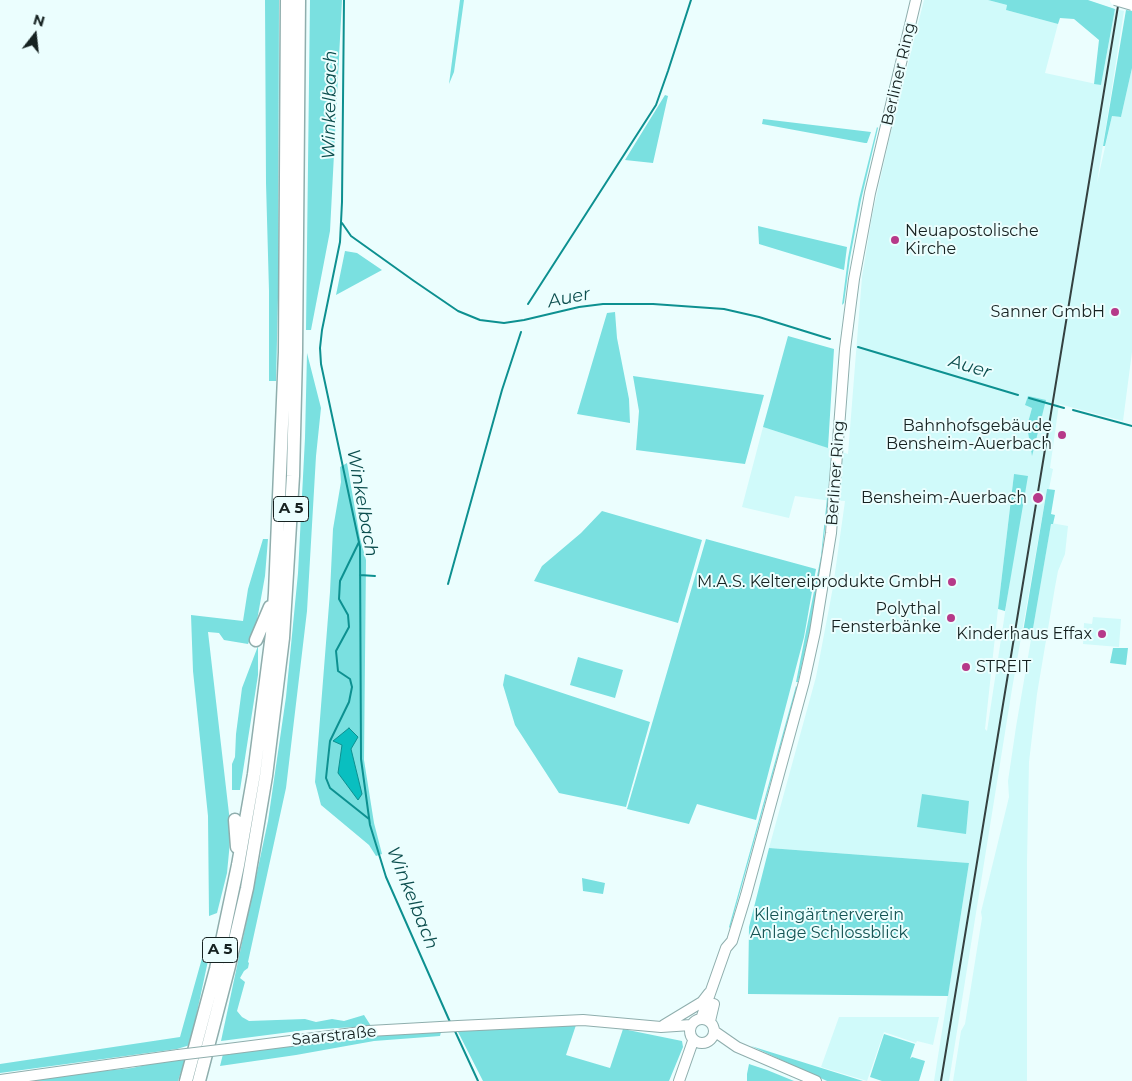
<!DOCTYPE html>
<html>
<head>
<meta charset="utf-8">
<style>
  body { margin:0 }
  #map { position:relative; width:1132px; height:1081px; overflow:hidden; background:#ebfefe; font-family:Montserrat,sans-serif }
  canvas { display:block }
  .north { position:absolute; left:10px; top:10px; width:50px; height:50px; -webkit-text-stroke:4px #ebfefe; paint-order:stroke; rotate:16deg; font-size:14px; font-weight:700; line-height:20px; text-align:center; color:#162221 }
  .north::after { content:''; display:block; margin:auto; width:18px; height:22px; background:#162221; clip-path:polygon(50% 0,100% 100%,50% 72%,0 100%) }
</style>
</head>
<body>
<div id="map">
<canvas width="1132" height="1081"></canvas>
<div class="north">N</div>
</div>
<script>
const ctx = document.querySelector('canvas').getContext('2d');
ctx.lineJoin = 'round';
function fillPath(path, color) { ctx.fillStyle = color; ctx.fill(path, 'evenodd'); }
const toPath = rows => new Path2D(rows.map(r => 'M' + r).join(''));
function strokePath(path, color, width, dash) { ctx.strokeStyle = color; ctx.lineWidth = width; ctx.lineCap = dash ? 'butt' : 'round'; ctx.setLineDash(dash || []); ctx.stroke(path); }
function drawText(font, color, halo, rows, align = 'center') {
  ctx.font = font + ' Montserrat,sans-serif'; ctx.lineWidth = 4; ctx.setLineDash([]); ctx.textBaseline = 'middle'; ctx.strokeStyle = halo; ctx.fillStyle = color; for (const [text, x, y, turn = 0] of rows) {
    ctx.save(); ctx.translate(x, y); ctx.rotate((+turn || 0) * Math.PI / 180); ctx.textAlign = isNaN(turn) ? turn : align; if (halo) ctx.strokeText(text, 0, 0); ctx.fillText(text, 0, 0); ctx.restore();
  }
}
fillPath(toPath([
  [924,0,988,0,1007,5,1006,10,1058,24,1045,73,1101,85,1115,9,1124,11,1097,183,1112,116,1121,117,1132,68,1132,352,1123,421,1059,404,1050,468,1053,469,1049,489,1047,489,1012,689,949,1081,934,1081,969,863,769,848,816,677,833,587,845,501,824,500,795,496,789,518,742,507,763,427,848,454,862,277,872,216,889,140],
  [1046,400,1032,454,1027,426,1032,408],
  [1014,474,1015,547,987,731,985,729,998,609],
  [1051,523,1068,526,1065,554,1058,571,1055,587,1037,694,1029,762,1027,862,1027,1081,953,1081,961,1031,965,1024,982,918,981,912,1009,797,1008,781,1016,727],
  [1093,617,1121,619,1119,647,1083,644,1084,623,1092,624],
  [839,1017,939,1017,933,1045,917,1041,916,1043,884,1032,867,1081,821,1067]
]), '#d0fafa');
fillPath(toPath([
  [265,0,279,0,278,298,276,381,269,381,269,291,266,183],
  [310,0,342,0,330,231,311,330,306,330],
  [460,0,464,0,454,72,449,84],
  [988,0,1088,0,1115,9,1101,85,1094,84,1099,40,1074,19,1060,18,1058,24,1006,10,1007,5],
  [1126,10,1132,11,1132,68,1121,117,1112,116,1105,146,1103,146],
  [665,95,668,96,653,163,625,160],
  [763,119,871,132,867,143,865,143,762,124],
  [877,127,878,128,861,200,850,258,844,303,842,305,848,258,859,199],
  [758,226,847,247,844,270,759,244],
  [345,251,357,253,382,270,336,295],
  [615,312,617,338,629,399,630,423,577,414,607,313],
  [788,336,834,349,828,448,763,427],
  [307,353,321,408,316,456,307,611,286,788,248,962,249,963,248,968,244,971,240,978,245,982,237,1011,242,1017,249,1021,305,1019,316,1022,332,1019,344,1021,364,1015,371,1026,306,1030,221,1041,268,821,286,697,298,573,305,438],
  [633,376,764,395,745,464,636,450,639,411],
  [1028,396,1046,400,1032,456,1027,426,1032,408,1025,405],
  [347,463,360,538,366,560,364,760,374,823,382,854,376,856,369,845,321,805,315,782,330,592,333,529,341,482,340,467],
  [1014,474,1028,476,1005,611,998,609],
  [1047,489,1055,490,1051,514,1055,515,1053,524,1051,524,1031,640,1022,638],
  [827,498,829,499,819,575,813,616,798,682,796,682,821,556],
  [602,511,702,540,678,623,534,581,542,566,581,533],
  [263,539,268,539,265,576,256,626,248,644,224,640,219,633,208,632,231,831,227,873,217,913,209,916,208,816,193,671,191,615,243,621,248,589],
  [706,539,816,569,804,637,756,820,697,804,689,824,627,809],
  [258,646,258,675,240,790,232,790,232,764,235,757,236,734,242,688],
  [1113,648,1128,648,1126,665,1110,663],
  [578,657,623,670,615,698,570,685],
  [505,674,650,722,626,807,559,793,515,725,503,685],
  [796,686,797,687,730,928,729,927],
  [922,794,969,801,966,834,917,827],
  [769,848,969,863,948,996,748,994,749,927],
  [582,878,605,883,603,894,583,891],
  [204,951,207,952,209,956,190,1045,177,1049,0,1073,0,1064,180,1037],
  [577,1022,566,1055,610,1068,623,1029,682,1041,683,1047,669,1081,483,1081,456,1028],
  [441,1032,440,1036,374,1041,296,1055,220,1066,223,1054,350,1036],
  [884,1034,915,1044,910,1059,912,1057,925,1061,919,1081,882,1081,870,1077],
  [751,1046,863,1081,827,1081],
  [185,1060,178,1081,32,1081,55,1076,132,1068,165,1061],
  [749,1064,767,1070,794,1081,747,1081,747,1074]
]), '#7ae0e0');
const water = toPath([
  [349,728,358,737,351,749,362,794,358,800,338,773,342,745,333,741,349,728]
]);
fillPath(water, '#09bfc0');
strokePath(water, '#0d9090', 1);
strokePath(toPath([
  [344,0,342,202,340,242,322,330,320,348,321,364,360,547,361,759,370,825,386,877,450,1022],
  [342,223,351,236,414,281,458,311,480,320,504,323,524,320,579,307,603,304,653,304,724,309,759,317,830,339],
  [528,304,656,105,668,71,691,0],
  [858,347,1018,395],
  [1029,398,1064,408],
  [1073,410,1132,426],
  [359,542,340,581,339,599,348,615,349,627,336,651,338,671,350,679,352,687,349,702,330,741,326,778,330,788,369,819],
  [360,575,375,576],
  [448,584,502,390,521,332],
  [454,1029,478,1081]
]), '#0d9090', 2);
const secondary = toPath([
  '690 1031a12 12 0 1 1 24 0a12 12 0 1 1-24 0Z',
  [701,1019,726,948,732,941,746,895,804,682,815,632,831,533,845,349,854,279,870,193,916,0],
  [710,1021,714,1004],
  [664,1025,702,1002,709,993],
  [714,1031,737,1047,816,1081],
  [228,1049,369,1031,458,1026,583,1020,661,1027,691,1025],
  [0,1080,178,1055],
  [679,1081,693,1041]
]);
const highway = toPath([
  [256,640,270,607],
  [235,820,237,847],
  [186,1081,216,969,238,865,254,774,272,634,275,593,285,352,287,0],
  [199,1081,229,966,247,888,266,776,283,638,293,476,296,352,299,0]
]);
strokePath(secondary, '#8faead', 12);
strokePath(highway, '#8faead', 15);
strokePath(secondary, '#fff', 10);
strokePath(highway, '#fff', 12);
strokePath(toPath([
  [941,1081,1119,0]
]), '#344140', 2);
const secondaryBridge = toPath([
  [1115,0,1132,5],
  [178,1055,228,1049]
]);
strokePath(secondaryBridge, '#8faead', 12, []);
strokePath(secondaryBridge, '#fff', 10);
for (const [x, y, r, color] of [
  [895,240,5,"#b63989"],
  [1115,312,5,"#b63989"],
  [1062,435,5,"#b63989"],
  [1038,498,6,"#b63989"],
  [952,582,5,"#b63989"],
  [951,618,5,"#b63989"],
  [1102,634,5,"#b63989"],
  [966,667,5,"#b63989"]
]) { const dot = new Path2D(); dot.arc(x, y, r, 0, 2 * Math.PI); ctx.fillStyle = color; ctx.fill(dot); strokePath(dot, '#ebfefe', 2); }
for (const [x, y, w] of [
  [291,509,35],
  [220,950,35]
]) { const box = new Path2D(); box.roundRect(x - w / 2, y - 12.5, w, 25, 4); ctx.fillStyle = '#ebfefe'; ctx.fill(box); strokePath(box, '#162221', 1); }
drawText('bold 15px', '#162221', null, [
  ["A 5",291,509],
  ["A 5",220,950]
]);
drawText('16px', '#162221', '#ebfefe', [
  ["Berliner Ring",899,74,-77],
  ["Berliner Ring",836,473,-86],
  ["Saarstraße",334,1036,-6]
]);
drawText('16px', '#162221', '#ebfefe', [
  ["Neuapostolische",905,231,"left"],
  ["Kirche",905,249,"left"],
  ["Sanner GmbH",1105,312],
  ["Bahnhofsgebäude",1052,426],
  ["Bensheim-Auerbach",1052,444],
  ["Bensheim-Auerbach",1027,498],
  ["M.A.S. Keltereiprodukte GmbH",942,582],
  ["Polythal",941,609],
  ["Fensterbänke",941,627],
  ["Kinderhaus Effax",1092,634],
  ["STREIT",976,667,"left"]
], 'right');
drawText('16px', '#155454', '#ebfefe', [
  ["Kleingärtnerverein",829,915],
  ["Anlage Schlossblick",829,933]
]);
drawText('italic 18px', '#0c4e4e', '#ebfefe', [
  ["Winkelbach",330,105,-89],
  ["Auer",569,298,-11],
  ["Auer",970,367,17],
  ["Winkelbach",362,503,80],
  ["Winkelbach",412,898,68]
]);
</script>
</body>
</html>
